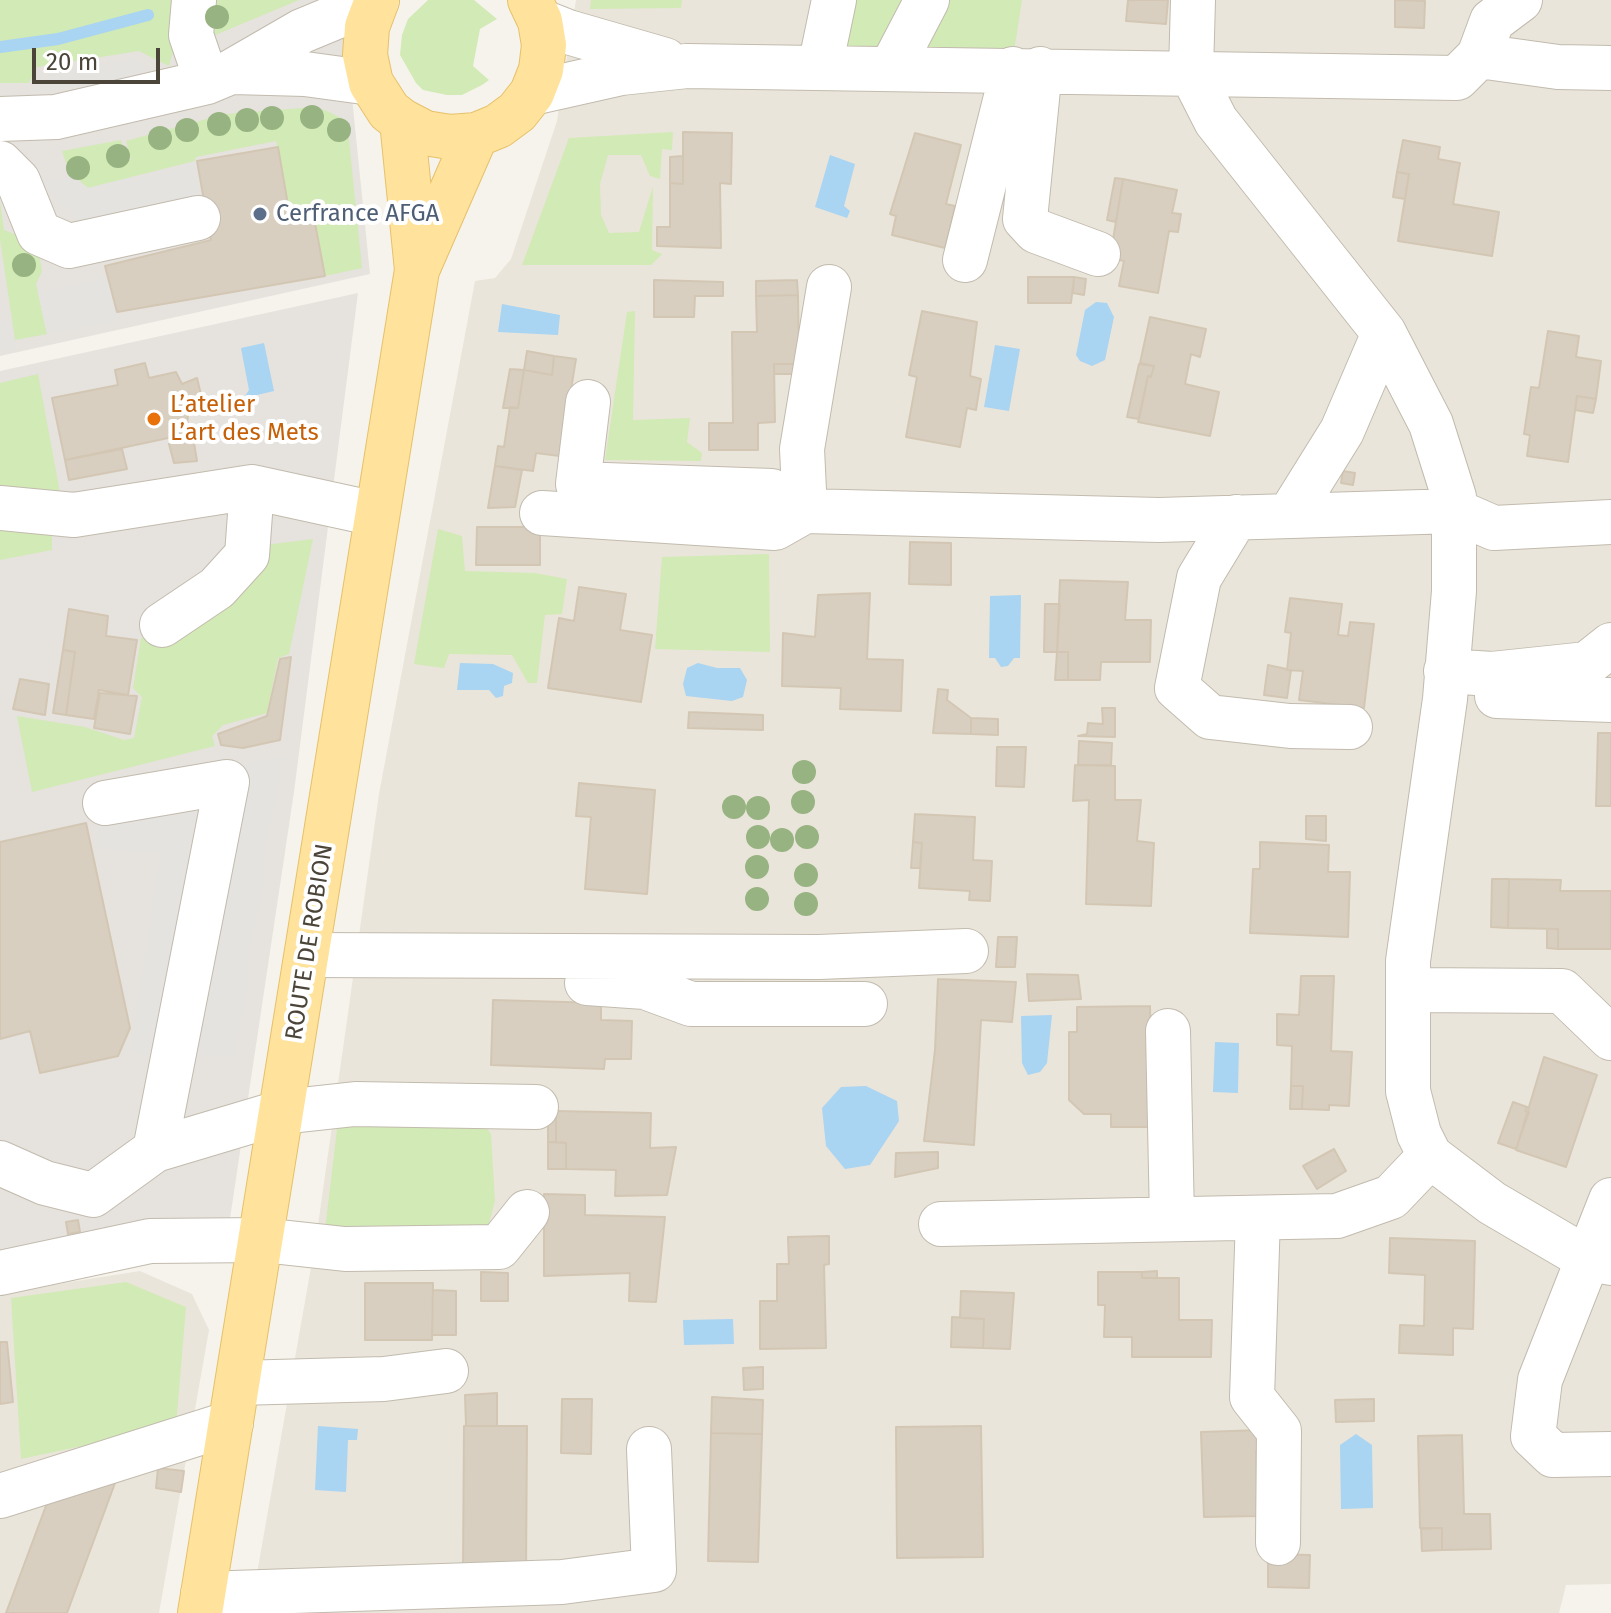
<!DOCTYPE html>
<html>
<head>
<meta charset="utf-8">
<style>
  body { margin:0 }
  #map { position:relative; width:1611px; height:1613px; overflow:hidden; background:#f6f3ec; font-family:"Fira Sans",sans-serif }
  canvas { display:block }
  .scale { position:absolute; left:32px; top:48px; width:128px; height:36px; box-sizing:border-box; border:4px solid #4b4439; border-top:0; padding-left:10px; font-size:24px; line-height:28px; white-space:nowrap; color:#4b4439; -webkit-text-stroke:6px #fff; paint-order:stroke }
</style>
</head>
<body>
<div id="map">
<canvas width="1611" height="1613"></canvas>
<div class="scale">20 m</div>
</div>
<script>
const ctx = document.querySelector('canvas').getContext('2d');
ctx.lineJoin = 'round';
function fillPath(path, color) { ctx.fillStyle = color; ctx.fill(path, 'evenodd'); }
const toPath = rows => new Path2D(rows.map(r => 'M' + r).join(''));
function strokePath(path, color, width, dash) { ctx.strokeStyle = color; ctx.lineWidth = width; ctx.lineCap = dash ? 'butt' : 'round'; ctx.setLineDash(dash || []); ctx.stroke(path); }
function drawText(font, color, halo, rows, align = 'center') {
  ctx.font = font + ' "Fira Sans",sans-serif'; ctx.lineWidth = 8; ctx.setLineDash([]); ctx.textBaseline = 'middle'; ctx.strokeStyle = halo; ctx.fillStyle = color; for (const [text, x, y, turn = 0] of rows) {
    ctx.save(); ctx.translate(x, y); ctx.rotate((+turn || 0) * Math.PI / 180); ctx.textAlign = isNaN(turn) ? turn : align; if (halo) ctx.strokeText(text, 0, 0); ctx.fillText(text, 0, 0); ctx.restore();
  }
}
fillPath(toPath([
  [576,0,1611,0,1611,1584,1566,1585,1559,1613,250,1613,316,1239,379,794,475,281,495,278,511,259,557,121],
  [140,1271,192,1294,209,1330,159,1613,0,1613,0,1293]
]), '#eae5da');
fillPath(toPath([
  [0,0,342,0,370,274,0,356],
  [358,293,294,792,226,1245,0,1289,0,371]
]), '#e6e2dd');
fillPath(toPath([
  [0,0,179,0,184,51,172,54,169,66,139,51,37,67,29,83,0,83],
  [205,0,299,0,208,38],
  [428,0,474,0,497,19,480,29,473,66,489,80,482,85,462,95,447,95,423,90,416,83,400,55,402,35,408,19],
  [591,0,682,0,681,8,590,9],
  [852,0,916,0,882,51,842,49],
  [940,0,1022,0,1014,52,911,53],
  [302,108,325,110,347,121,362,268,325,276,291,222,276,141,196,157,195,161,88,188,69,172,62,151,121,140,126,159,131,160,126,141,225,114],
  [673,132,672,150,662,149,660,179,650,176,641,155,608,155,600,184,601,215,609,233,639,232,653,186,652,250,662,254,651,265,522,265,569,138],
  [0,202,4,230,37,243,42,271,36,284,47,334,15,340,0,239],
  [635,311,633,420,690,418,687,442,702,453,701,461,605,460,627,312],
  [38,374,62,504,0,500,0,383],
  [0,518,52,523,52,550,0,560],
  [438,529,462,536,465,571,535,573,567,579,562,614,545,615,537,683,528,683,512,655,449,654,444,668,414,664],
  [313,539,289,654,278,658,267,713,223,725,212,736,215,746,32,792,17,716,85,727,124,740,134,738,142,697,133,688,141,638,175,641,257,546],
  [769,554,770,652,655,649,662,557],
  [478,1117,491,1134,495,1201,486,1234,325,1230,337,1129,393,1118],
  [126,1282,186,1307,176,1426,21,1459,11,1298]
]), '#d2eab5');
fillPath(toPath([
  [135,58,151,70,101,87,34,91,41,78],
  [197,161,202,200,80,225,39,180,71,177,88,188],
  [106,278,120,320,47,334,38,293],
  [9,320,16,349,0,352,0,322],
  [281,756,235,1057,131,1053,160,853,98,849,95,792]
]), '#e5e3e0');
fillPath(toPath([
  [830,155,855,164,844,206,850,211,847,218,815,207],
  [1096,302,1107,303,1114,317,1105,360,1092,366,1080,361,1076,355,1085,310],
  [502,304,560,315,558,335,498,332],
  [264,343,274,391,257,395,254,401,248,402,245,396,249,390,241,348],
  [995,345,1020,349,1009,411,984,407],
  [1021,595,1020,658,1014,658,1008,666,1001,667,995,658,989,658,990,596],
  [460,663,493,664,513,673,512,683,504,686,503,696,496,698,489,690,457,690],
  [698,663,717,668,740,668,747,680,743,697,732,701,686,696,683,684,687,668],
  [1052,1015,1047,1063,1040,1072,1028,1075,1022,1063,1021,1016],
  [1215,1042,1239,1043,1238,1093,1213,1092],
  [866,1086,897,1101,899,1121,870,1165,845,1169,826,1146,822,1108,841,1087],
  [733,1319,734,1344,684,1345,683,1320],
  [318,1426,358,1429,357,1440,348,1440,346,1492,315,1490],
  [1356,1434,1372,1445,1373,1508,1341,1509,1340,1445]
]), '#a9d4f2');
strokePath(toPath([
  [0,47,58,39,148,15]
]), '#a9d4f2', 12);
const building = toPath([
  [1128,0,1168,0,1166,24,1126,21,1128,0],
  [1395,0,1425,1,1424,28,1395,27,1395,0],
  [683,132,732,133,731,184,720,183,721,248,657,246,657,227,670,227,670,183,683,184,683,132],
  [915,133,961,145,946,204,955,206,945,248,892,235,896,216,890,214,915,133],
  [1403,140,1440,147,1438,159,1460,163,1453,204,1499,212,1492,256,1398,241,1409,174,1397,172,1403,140],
  [278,147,291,222,314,218,325,276,117,312,105,266,211,240,197,161,278,147],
  [683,156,683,184,670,183,670,157,683,156],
  [1397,172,1409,174,1405,199,1393,197,1397,172],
  [1115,178,1123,179,1116,222,1107,220,1115,178],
  [1123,179,1177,190,1172,213,1181,214,1178,232,1169,231,1158,293,1119,286,1124,261,1110,258,1123,179],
  [1028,277,1074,277,1071,303,1028,303,1028,277],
  [1074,277,1086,279,1084,295,1073,293,1074,277],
  [654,280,723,282,723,296,695,296,694,317,654,317,654,280],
  [797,280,798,295,756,296,756,281,797,280],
  [798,295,799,364,774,364,775,422,758,423,758,450,709,450,709,423,733,423,732,332,757,332,756,296,798,295],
  [922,311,977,322,970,376,981,379,976,410,967,408,960,447,906,437,917,377,909,375,922,311],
  [1150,317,1206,329,1200,357,1191,354,1185,384,1219,392,1210,436,1138,422,1148,376,1151,377,1154,366,1140,363,1150,317],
  [1548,331,1579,336,1576,357,1601,361,1596,399,1577,396,1568,462,1527,456,1530,435,1524,434,1531,387,1539,388,1548,331],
  [527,351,554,356,552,375,524,370,527,351],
  [554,356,576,359,560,456,536,453,533,471,495,466,498,446,504,447,510,407,518,408,524,370,552,375,554,356],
  [145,363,149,378,176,372,182,384,197,378,204,407,188,411,187,434,65,460,52,398,118,385,115,370,145,363],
  [774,364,799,364,799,374,774,374,774,364],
  [1139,364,1154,366,1151,377,1148,376,1139,419,1127,417,1139,364],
  [510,369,524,370,518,408,503,408,510,369],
  [1577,396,1596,399,1593,413,1575,410,1577,396],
  [193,437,197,461,174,463,169,444,193,437],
  [122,449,127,469,69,480,65,460,122,449],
  [495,466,522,470,515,507,488,508,495,466],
  [1343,471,1355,473,1353,485,1341,483,1343,471],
  [477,527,540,527,540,565,476,565,477,527],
  [910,542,951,543,951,585,909,584,910,542],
  [1060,580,1128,582,1125,620,1151,620,1150,662,1101,662,1100,680,1068,680,1068,652,1057,652,1060,580],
  [579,587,626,594,620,630,652,635,641,702,548,688,559,618,574,621,579,587],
  [870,593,867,659,903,660,901,711,840,709,841,688,782,686,783,633,815,637,818,595,870,593],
  [1290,598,1342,604,1338,635,1348,636,1350,622,1374,624,1364,708,1299,700,1303,671,1287,670,1291,633,1285,632,1290,598],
  [1045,604,1060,604,1057,652,1044,652,1045,604],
  [69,609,108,616,106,636,137,640,128,695,99,690,94,719,66,715,75,652,63,650,69,609],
  [63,650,75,652,66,715,53,713,63,650],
  [1057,652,1068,652,1068,680,1055,680,1057,652],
  [291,657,280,740,243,748,221,745,218,734,267,716,280,659,291,657],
  [1268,665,1291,670,1287,698,1264,695,1268,665],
  [20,679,49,684,45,715,13,709,20,679],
  [938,689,948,690,947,700,971,718,971,734,933,733,938,689],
  [100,693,137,696,130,734,94,728,100,693],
  [1102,708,1115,708,1115,737,1078,736,1087,734,1088,723,1103,724,1102,708],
  [689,712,763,715,763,730,688,728,689,712],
  [971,718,998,719,998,735,971,734,971,718],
  [1598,733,1611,733,1611,806,1596,806,1598,733],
  [1079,741,1112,743,1111,765,1078,765,1079,741],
  [997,747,1026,747,1024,787,996,786,997,747],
  [1075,765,1115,766,1115,800,1141,800,1137,841,1154,843,1151,906,1086,904,1089,800,1073,801,1075,765],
  [579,783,655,790,647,894,585,889,591,817,576,816,579,783],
  [915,814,975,817,973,860,992,861,990,901,969,900,970,891,919,888,922,843,913,842,915,814],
  [1306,816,1326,816,1326,841,1306,839,1306,816],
  [86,823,130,1028,118,1056,40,1073,30,1031,0,1039,0,842,86,823],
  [913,842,922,843,920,868,911,868,913,842],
  [1260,842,1329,845,1328,872,1350,872,1348,937,1250,933,1253,869,1260,869,1260,842],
  [1492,879,1509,879,1508,928,1491,927,1492,879],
  [1509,879,1561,880,1560,891,1611,891,1611,949,1558,949,1558,929,1508,928,1509,879],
  [1547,929,1558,929,1558,949,1547,948,1547,929],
  [998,937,1017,937,1015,967,996,967,998,937],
  [1027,974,1078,975,1081,999,1029,1001,1027,974],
  [1301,976,1334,976,1331,1051,1352,1052,1349,1106,1329,1105,1329,1110,1302,1109,1303,1086,1291,1086,1292,1046,1277,1045,1277,1014,1299,1015,1301,976],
  [938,979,1016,982,1012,1022,981,1020,974,1145,924,1141,935,1050,938,979],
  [493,1000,601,1003,601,1020,632,1021,631,1059,605,1059,604,1069,491,1065,493,1000],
  [1150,1006,1152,1127,1111,1127,1111,1114,1084,1114,1069,1100,1069,1032,1077,1032,1077,1007,1150,1006],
  [1544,1057,1597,1075,1566,1167,1516,1150,1544,1057],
  [1291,1086,1303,1086,1302,1109,1290,1109,1291,1086],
  [1513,1102,1527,1107,1525,1111,1529,1112,1516,1149,1498,1143,1513,1102],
  [548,1111,556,1111,556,1142,548,1142,548,1111],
  [556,1111,651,1113,650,1148,676,1147,667,1195,615,1196,616,1170,566,1169,566,1143,556,1142,556,1111],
  [548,1142,566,1143,566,1169,548,1169,548,1142],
  [1334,1149,1346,1171,1317,1189,1303,1166,1334,1149],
  [938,1152,938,1168,895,1177,896,1153,938,1152],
  [544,1194,585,1195,585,1215,665,1217,656,1302,629,1301,630,1273,544,1276,544,1194],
  [78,1220,80,1232,68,1234,66,1222,78,1220],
  [829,1236,829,1264,824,1265,826,1348,760,1349,760,1301,777,1301,777,1264,789,1264,788,1237,829,1236],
  [1390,1238,1475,1241,1473,1329,1453,1328,1453,1355,1399,1353,1400,1325,1424,1326,1425,1275,1389,1273,1390,1238],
  [1157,1271,1157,1278,1142,1278,1142,1272,1157,1271],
  [481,1272,508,1273,508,1301,481,1301,481,1272],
  [1098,1272,1142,1272,1142,1278,1179,1278,1179,1320,1212,1320,1211,1357,1132,1357,1132,1337,1104,1337,1105,1305,1098,1305,1098,1272],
  [365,1283,433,1283,432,1340,365,1340,365,1283],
  [433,1290,456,1291,456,1335,432,1335,433,1290],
  [961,1291,1014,1293,1010,1349,983,1348,984,1319,960,1318,961,1291],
  [952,1317,984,1319,983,1348,951,1347,952,1317],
  [0,1342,7,1342,13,1402,0,1404,0,1342],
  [763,1367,763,1389,744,1390,743,1368,763,1367],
  [497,1393,497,1426,466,1426,465,1395,497,1393],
  [712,1397,763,1400,762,1434,711,1433,712,1397],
  [562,1399,592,1399,591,1454,561,1453,562,1399],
  [1374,1399,1374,1421,1336,1422,1335,1400,1374,1399],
  [464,1426,527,1426,526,1572,463,1571,464,1426],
  [981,1426,983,1557,897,1558,896,1427,981,1426],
  [1263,1430,1264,1451,1256,1451,1258,1516,1204,1517,1201,1432,1263,1430],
  [711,1433,762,1434,758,1562,708,1561,711,1433],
  [1462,1435,1464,1514,1490,1514,1491,1549,1442,1550,1442,1528,1420,1528,1418,1436,1462,1435],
  [158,1468,184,1471,181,1492,156,1488,158,1468],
  [118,1475,67,1613,6,1613,50,1495,118,1475],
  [1442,1528,1442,1550,1422,1551,1421,1529,1442,1528],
  [1268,1554,1310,1555,1309,1588,1268,1587,1268,1554]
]);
fillPath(building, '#d8cfc1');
strokePath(building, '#d3c7b4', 2);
const minor = toPath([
  [194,0,191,35,207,82],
  [1193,0,1191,72,1216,121,1384,333,1431,424,1454,497,1454,591,1445,699,1408,961,1408,1091,1419,1134,1430,1156,1492,1203,1586,1258,1611,1263],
  [540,21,568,32,665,60],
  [1479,56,1558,67,1611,68],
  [820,67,834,0],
  [892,67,927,0],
  [1040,69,1025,219,1036,231,1098,254],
  [234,72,305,74,371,83],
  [532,93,621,73,687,66,1457,78,1479,56,1492,21,1520,0],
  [0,119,56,117,207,82,231,72,302,31,377,0],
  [0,163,18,181,39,233,69,246,198,218],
  [965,260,1013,69],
  [588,402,578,484,772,491,805,511],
  [0,508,74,515,252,487,376,514],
  [805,511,802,449,829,287],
  [542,513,775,528,805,511,1159,520,1455,511,1494,528,1611,522],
  [1289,516,1342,431,1384,333],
  [1236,517,1199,578,1177,688,1210,717,1290,726,1350,727],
  [162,625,217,588,247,555,252,487],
  [1446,671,1492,674,1587,664,1611,645],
  [1497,696,1611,700],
  [105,803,227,782,155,1150,282,1112,355,1104,536,1107],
  [308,955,819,957,966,951],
  [587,983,645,987,691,1004,865,1004],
  [1409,990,1562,991,1611,1038],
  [1168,1031,1172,1219],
  [0,1163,45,1183,93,1195,155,1150],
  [1611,1200,1540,1380,1533,1436,1553,1455,1611,1454],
  [1258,1218,1252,1397,1279,1431,1278,1543],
  [941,1224,1337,1216,1391,1197,1430,1156],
  [0,1273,150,1241,262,1240,345,1249,499,1247,527,1212],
  [238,1383,384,1379,446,1371],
  [0,1496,231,1423],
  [203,1594,562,1582,654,1570,649,1449]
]);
const major = toPath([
  [377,0,367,27,365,55,371,83,389,111,402,121,425,133,450,137,476,135,498,126,517,112,532,93,541,70,544,45,540,21,530,0],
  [402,121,417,270],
  [200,1613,417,270,476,135]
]);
strokePath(minor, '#c2bbae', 46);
strokePath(major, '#e6c16a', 46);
strokePath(minor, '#fff', 44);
strokePath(major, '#ffe39c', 44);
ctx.fillStyle = '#97b381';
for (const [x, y] of [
  [217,17],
  [312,117],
  [272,118],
  [247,120],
  [219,124],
  [187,130],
  [339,130],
  [160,138],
  [118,156],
  [78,168],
  [24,265],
  [804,772],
  [803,802],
  [734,807],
  [758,808],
  [758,837],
  [807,837],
  [782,840],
  [757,867],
  [806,875],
  [757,899],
  [806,904]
]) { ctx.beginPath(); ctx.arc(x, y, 12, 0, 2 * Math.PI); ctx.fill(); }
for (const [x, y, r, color] of [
  [260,214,8,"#5c6f8a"],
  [154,419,8,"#e8710a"]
]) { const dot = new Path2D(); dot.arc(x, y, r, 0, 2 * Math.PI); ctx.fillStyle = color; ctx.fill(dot); strokePath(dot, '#fff', 3); }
drawText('24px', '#4e5e75', '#fff', [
  ["Cerfrance AFGA",276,214]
], 'left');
drawText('24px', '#c56008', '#fff', [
  ["L’atelier",170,405],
  ["L’art des Mets",170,433]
], 'left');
drawText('24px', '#4b4439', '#fff', [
  ["ROUTE DE ROBION",310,942,-81]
]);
</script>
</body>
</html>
